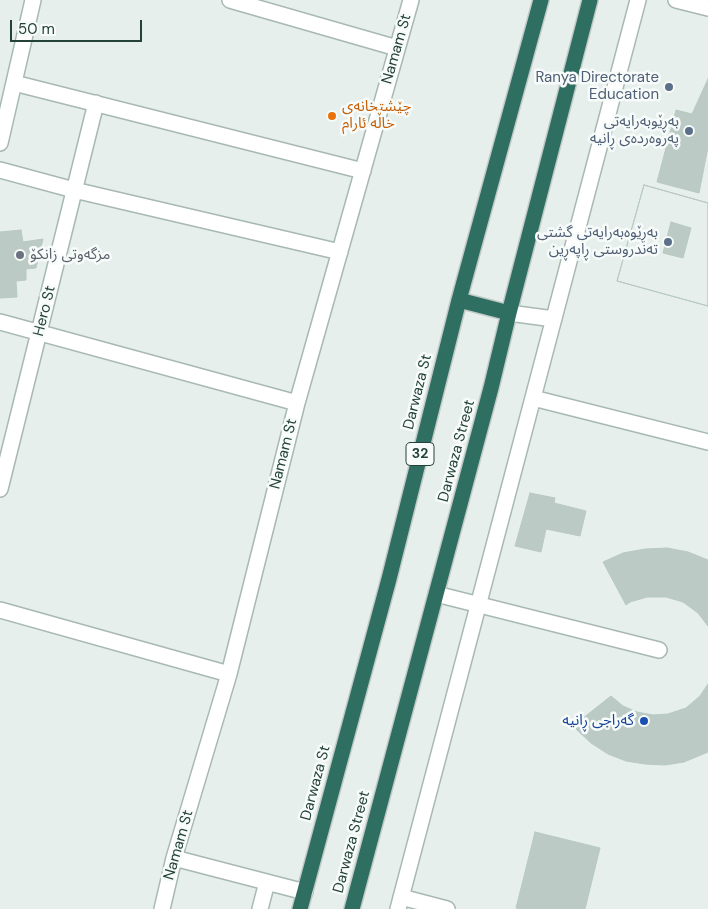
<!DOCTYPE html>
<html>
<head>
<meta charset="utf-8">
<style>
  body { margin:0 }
  #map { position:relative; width:708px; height:909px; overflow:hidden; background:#e6efeb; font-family:"DM Sans",sans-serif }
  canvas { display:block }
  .scale { position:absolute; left:10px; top:20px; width:132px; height:22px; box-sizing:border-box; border:2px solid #24423a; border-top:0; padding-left:6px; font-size:15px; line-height:18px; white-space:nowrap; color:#24423a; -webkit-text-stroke:4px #f7fbf9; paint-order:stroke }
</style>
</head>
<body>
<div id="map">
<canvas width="708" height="909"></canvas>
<div class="scale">50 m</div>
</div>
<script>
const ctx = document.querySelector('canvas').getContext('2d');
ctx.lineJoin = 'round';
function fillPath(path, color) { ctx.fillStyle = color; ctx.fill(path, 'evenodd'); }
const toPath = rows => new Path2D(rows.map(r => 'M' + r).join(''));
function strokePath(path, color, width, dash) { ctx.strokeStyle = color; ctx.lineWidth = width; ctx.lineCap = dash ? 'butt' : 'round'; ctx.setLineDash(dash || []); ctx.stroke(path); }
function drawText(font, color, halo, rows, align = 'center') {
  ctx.font = font + ' "DM Sans","Noto Sans Arabic",sans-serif'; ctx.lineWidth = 5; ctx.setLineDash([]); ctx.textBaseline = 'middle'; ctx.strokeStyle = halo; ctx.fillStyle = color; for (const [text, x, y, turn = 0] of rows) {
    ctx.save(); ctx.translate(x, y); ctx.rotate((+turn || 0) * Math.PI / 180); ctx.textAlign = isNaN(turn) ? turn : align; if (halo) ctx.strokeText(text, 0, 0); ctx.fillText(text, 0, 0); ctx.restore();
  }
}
const building = toPath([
  [708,79,708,147,699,193,657,182,676,110,692,114,708,79],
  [644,185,708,203,708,306,617,281,644,185],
  [671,222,691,228,683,258,663,253,671,222],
  [644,185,708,203,708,306,617,281,644,185],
  [21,230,23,242,43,239,36,268,26,269,26,280,16,281,17,297,0,298,0,232,21,230],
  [530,493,555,498,554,503,586,511,580,536,546,529,541,552,515,546,530,493],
  [667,548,688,552,708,560,708,626,698,613,683,602,666,597,647,597,630,602,626,605,603,562,623,553,645,549,667,548],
  [708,684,708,752,684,762,665,765,645,764,626,761,608,754,591,743,577,730,573,726,611,696,623,706,637,712,653,715,668,714,686,708,700,696,708,684],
  [535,832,600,848,585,909,521,909,516,908,535,832]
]);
fillPath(building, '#bbcac4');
strokePath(building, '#b8c9c2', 1);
const minor = toPath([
  [230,0,397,48],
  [676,0,708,8],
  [14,83,363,171],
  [0,143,33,0],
  [0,170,74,190,340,252],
  [509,313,554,319],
  [0,322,297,403],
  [533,398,708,442],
  [0,489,96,103],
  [436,594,659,650],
  [0,610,229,674],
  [174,858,305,892],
  [401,897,447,909],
  [162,909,174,858,229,674,297,403,411,0],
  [260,909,267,882],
  [398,909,638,0]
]);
const highway = toPath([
  [459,300,509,313],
  [300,909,389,579,459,300,541,0],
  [352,909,491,388,509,313,590,0]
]);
strokePath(minor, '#a8b8b2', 18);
strokePath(highway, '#c2cac8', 18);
strokePath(minor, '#fff', 15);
strokePath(highway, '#2f6f62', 15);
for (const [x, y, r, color] of [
  [669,87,5,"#5c6f8a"],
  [332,116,5,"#e8710a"],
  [689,131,5,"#5c6f8a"],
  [668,242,5,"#5c6f8a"],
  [20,255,5,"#6b7280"],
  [644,721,5,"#1a4fb4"]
]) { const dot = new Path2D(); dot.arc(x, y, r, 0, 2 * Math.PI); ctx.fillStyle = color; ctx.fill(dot); strokePath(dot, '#f7fbf9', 2); }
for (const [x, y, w] of [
  [420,454,28]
]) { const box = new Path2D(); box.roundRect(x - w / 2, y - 11.5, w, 23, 4); ctx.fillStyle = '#f7fbf9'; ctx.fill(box); strokePath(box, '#24423a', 1); }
drawText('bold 14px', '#24423a', null, [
  ["32",420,454]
]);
drawText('15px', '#24423a', '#f7fbf9', [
  ["Namam St",397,49,-74],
  ["Hero St",45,311,-76],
  ["Darwaza St",418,392,-76],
  ["Darwaza Street",457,451,-75],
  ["Namam St",284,454,-76],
  ["Darwaza St",316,783,-75],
  ["Darwaza Street",352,842,-75],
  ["Namam St",179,845,-74]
]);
drawText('15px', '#4e5e75', '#f7fbf9', [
  ["Ranya Directorate",659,78],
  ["Education",659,95],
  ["بەڕێوبەرایەتی",679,122],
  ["پەروەردەی ڕانیە",679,139],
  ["بەڕێوەبەرایەتی گشتی",658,233],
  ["تەندروستی ڕاپەڕین",658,250]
], 'right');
drawText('15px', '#c56008', '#f7fbf9', [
  ["چێشتخانەی",342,107],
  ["خاڵە ئارام",342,124]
], 'left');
drawText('15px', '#5b616d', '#f7fbf9', [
  ["مزگەوتی زانکۆ",30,255]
], 'left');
drawText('15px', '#164399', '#f7fbf9', [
  ["گەراجی ڕانیە",634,721]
], 'right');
</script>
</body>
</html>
